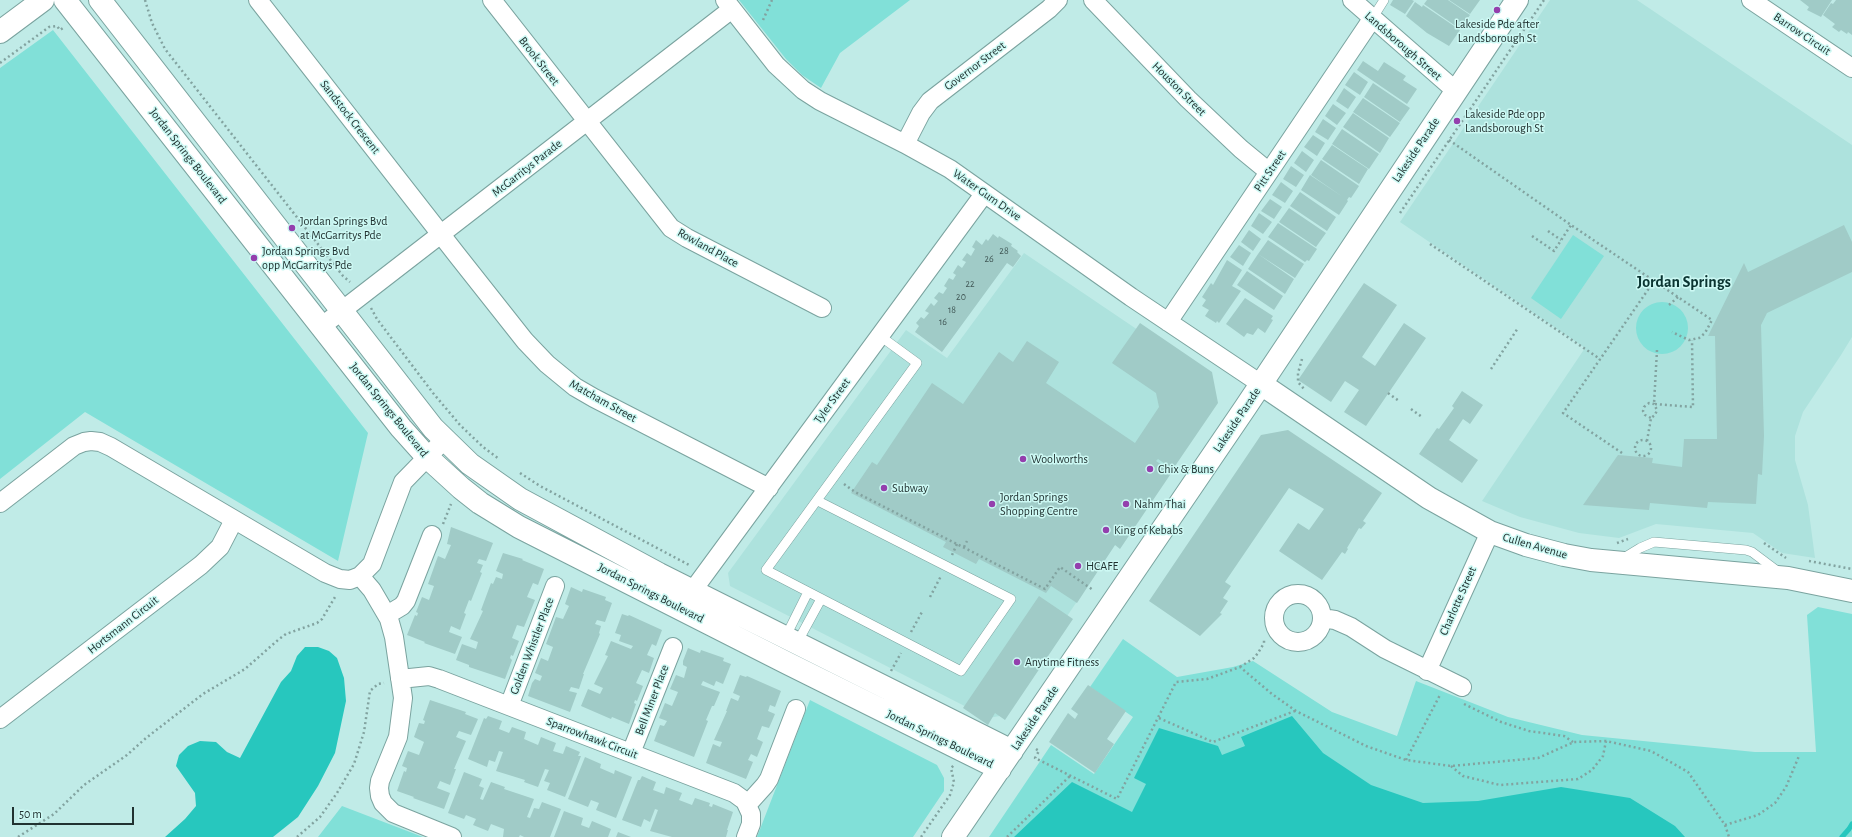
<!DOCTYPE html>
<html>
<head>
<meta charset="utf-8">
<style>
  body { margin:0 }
  #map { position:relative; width:1852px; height:837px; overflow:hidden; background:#c0ebe7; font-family:"Alegreya Sans",sans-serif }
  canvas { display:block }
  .scale { position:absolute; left:12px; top:807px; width:122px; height:18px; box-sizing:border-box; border:2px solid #213231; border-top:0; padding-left:5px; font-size:12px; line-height:14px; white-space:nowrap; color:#213231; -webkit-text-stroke:3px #cdf9f4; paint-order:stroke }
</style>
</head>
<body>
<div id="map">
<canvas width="1852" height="837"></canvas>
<div class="scale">50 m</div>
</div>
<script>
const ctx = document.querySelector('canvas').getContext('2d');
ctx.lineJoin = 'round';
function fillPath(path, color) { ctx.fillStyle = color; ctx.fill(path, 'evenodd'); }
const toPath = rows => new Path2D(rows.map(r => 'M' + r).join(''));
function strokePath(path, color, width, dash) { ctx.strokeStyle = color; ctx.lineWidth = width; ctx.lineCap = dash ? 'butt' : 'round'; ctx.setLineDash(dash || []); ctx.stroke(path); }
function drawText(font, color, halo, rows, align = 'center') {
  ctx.font = font + ' "Alegreya Sans",sans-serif'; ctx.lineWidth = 3; ctx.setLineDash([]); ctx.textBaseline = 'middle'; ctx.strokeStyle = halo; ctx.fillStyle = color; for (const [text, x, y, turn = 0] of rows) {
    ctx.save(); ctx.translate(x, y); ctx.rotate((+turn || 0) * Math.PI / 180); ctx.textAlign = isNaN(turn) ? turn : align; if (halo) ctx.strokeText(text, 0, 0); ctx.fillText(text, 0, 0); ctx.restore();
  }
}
fillPath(toPath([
  [1550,0,1637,0,1852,145,1852,337,1841,355,1803,412,1795,436,1795,460,1808,505,1815,558,1782,553,1753,533,1656,524,1619,538,1579,533,1520,517,1482,501,1585,348,1400,222],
  [1024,253,1206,376,1211,402,1000,716,988,718,730,586,728,573,906,330,947,358]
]), '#ade2dd');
fillPath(toPath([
  [739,0,910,0,840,53,821,88,802,75,786,59],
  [53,30,368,433,338,561,85,412,0,479,0,68],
  [1573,235,1604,256,1561,319,1531,298],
  '1636 328a26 26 0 1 1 52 0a26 26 0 1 1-52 0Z',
  [1818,607,1852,614,1852,837,989,837,1051,745,1094,774,1133,717,1090,687,1123,639,1177,677,1233,667,1253,661,1332,712,1397,736,1416,681,1508,717,1582,735,1755,752,1816,752,1807,615],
  [810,700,937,765,944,778,944,791,913,837,757,837],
  [342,806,423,837,318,837]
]), '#81e0d8');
fillPath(toPath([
  [305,647,318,647,329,651,337,658,344,678,346,701,335,753,318,786,298,817,273,837,165,837,185,819,196,806,195,793,176,766,179,755,188,746,200,741,216,742,227,752,240,758,281,682,291,671,297,656],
  [1292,716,1323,753,1371,785,1423,803,1478,801,1561,787,1630,798,1675,826,1685,837,1014,837,1072,782,1132,812,1146,784,1134,778,1159,728,1218,746,1222,755,1245,746,1241,737]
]), '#27c7be');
strokePath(toPath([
  [1842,837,1849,829,1852,824]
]), '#27c7be', 5);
fillPath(toPath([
  [1393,0,1412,0,1414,1,1405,14,1390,5],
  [1427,0,1448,0,1470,15,1460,29,1424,4],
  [1449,0,1480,0,1470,14],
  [1800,0,1832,0,1821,17,1807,10,1809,7],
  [1836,0,1852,0,1852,35,1848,32,1847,34,1841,30,1839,32,1832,27,1835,24,1823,15,1831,3,1833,4],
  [1415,2,1422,7,1423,5,1460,30,1449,46,1427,33,1406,16],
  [1363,61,1378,71,1384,62,1406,76,1403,80,1417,89,1407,104,1357,70],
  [1354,72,1368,82,1360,95,1345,85],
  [1373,83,1410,108,1400,122,1364,97],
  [1344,88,1356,97,1348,109,1336,101],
  [1363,98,1400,123,1390,137,1353,112],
  [1333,104,1346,113,1337,125,1325,116],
  [1353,113,1389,138,1380,153,1343,127],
  [1323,119,1336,128,1328,140,1315,132],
  [1342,129,1379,154,1369,169,1332,144],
  [1313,135,1325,143,1317,156,1304,147],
  [1332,145,1368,169,1359,184,1322,159],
  [1302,151,1314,160,1306,172,1294,163],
  [1321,160,1359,186,1351,198,1349,197,1347,200,1348,201,1339,215,1301,190,1310,175,1343,197,1311,175],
  [1291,166,1304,175,1296,187,1283,179],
  [1281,182,1293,191,1285,203,1272,195],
  [1300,192,1336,217,1327,231,1290,206],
  [1270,199,1282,207,1274,219,1261,211],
  [1289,208,1326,233,1316,247,1279,222],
  [1259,213,1272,222,1263,234,1251,226],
  [1278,223,1317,249,1309,261,1307,260,1305,262,1268,237],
  [1844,225,1852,242,1852,272,1767,313,1761,325,1764,436,1762,475,1758,474,1756,504,1708,502,1707,508,1650,503,1649,510,1583,505,1618,455,1653,458,1652,463,1682,467,1684,439,1717,439,1715,336,1708,336,1744,263,1748,272],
  [1249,230,1261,239,1253,251,1241,242],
  [993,234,998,238,999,236,1012,244,1011,246,1018,251,1017,252,1021,256,1013,267,1007,263,942,352,915,332,919,326,916,323,921,317,924,319,929,313,925,311,931,303,934,306,938,301,934,298,939,292,943,294,947,288,944,286,949,278,953,280,956,275,953,273,958,265,962,268,966,262,962,260,967,253,971,256,975,249,972,247,976,240,982,245,986,239,988,241],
  [1268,240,1304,264,1295,278,1258,254],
  [1239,245,1251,253,1243,266,1230,257],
  [1258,254,1294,279,1285,294,1248,269],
  [1227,260,1242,270,1232,286,1241,291,1219,323,1217,321,1216,323,1205,316,1209,310,1202,306,1206,300,1202,297,1211,283,1213,285],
  [1247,271,1283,296,1274,310,1237,285],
  [1364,283,1397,305,1362,357,1375,366,1404,323,1426,338,1366,426,1344,412,1359,390,1345,381,1331,402,1298,380],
  [1245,298,1273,316,1271,319,1273,320,1265,333,1258,328,1253,335,1247,333,1244,337,1226,324],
  [1140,323,1212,372,1218,403,1173,469,1158,459,1156,461,1172,472,1120,549,1115,545,1077,603,1051,586,1046,593,979,559,976,564,943,547,946,542,851,493,872,462,877,465,932,383,963,404,999,352,1013,362,1027,341,1059,362,1046,383,1135,443,1159,407,1156,393,1112,363],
  [1462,391,1483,405,1470,424,1463,419,1449,440,1478,460,1462,483,1419,454,1437,428,1439,429,1454,408,1452,406],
  [1288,430,1382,493,1363,521,1366,523,1361,529,1359,528,1347,548,1348,549,1345,554,1342,552,1322,580,1279,551,1298,523,1309,530,1324,509,1289,488,1225,582,1231,586,1223,598,1228,601,1220,613,1222,614,1200,636,1149,601,1261,435],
  [451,527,493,543,486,561,479,559,477,563,483,565,480,572,482,573,471,601,469,600,464,613,466,614,460,630,451,626,449,632,462,637,455,654,424,643,425,642,407,635,415,615,417,616,418,613,416,612,422,597,429,600,434,586,428,584,438,556,445,559,451,545,447,544],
  [503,553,523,559,522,560,544,569,538,585,533,583,527,597,535,600,524,627,517,625,512,638,519,641,513,656,511,655,510,658,512,660,505,679,469,667,469,665,456,660,462,644,476,649,478,642,470,639,483,611,481,610,491,583,493,584,496,577,502,579,503,574,496,571],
  [571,587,582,592,583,589,606,597,605,600,612,603,605,622,597,620,595,624,601,626,599,633,600,634,583,674,584,674,579,689,571,687,569,691,577,693,570,712,528,696,532,683,535,679,540,681,542,676,535,673,541,658,548,661,553,647,546,644,556,617,563,619,569,606,565,604],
  [1039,596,1073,619,1005,720,995,713,988,725,963,708],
  [622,614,628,616,629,615,662,630,656,646,652,644,647,655,654,658,649,673,642,670,636,683,643,686,637,701,635,700,634,703,636,704,629,724,612,717,611,719,581,706,588,689,600,694,603,688,594,684,608,656,605,655,611,641,631,649,633,646,619,641,621,635,615,633],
  [688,648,700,653,701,650,724,658,723,661,731,664,723,684,716,681,714,686,703,681,701,685,720,692,714,706,712,706,706,720,708,721,694,757,654,741,660,725,664,726,667,721,659,718,665,703,672,706,678,692,670,689,676,675,684,678,687,667,683,665,683,661],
  [740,675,746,677,747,676,781,691,775,707,770,705,768,711,775,714,769,728,762,726,757,739,763,742,757,757,751,754,748,760,753,762,746,779,706,763,713,744,720,747,722,742,714,740,727,711,726,711,731,698,738,701,740,696,733,693],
  [1088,685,1126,711,1107,739,1114,744,1095,773,1049,742,1068,713,1075,719,1078,714,1071,709],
  [430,700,466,712,465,714,478,719,471,735,459,731,456,737,466,741,454,769,456,769,450,785,440,781,437,788,450,793,444,809,413,798,414,797,397,791,404,771,406,772,407,768,402,766,408,751,419,755,424,742,414,737,419,723,424,724,425,721,423,720],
  [488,716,502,721,499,729,509,733,512,727,526,732,524,739,538,745,541,737,556,743,553,751,563,754,566,746,580,752,578,756,581,756,565,797,547,790,550,783,544,781,549,770,545,769,538,787,524,782,525,780,496,771,503,752,499,751,495,762,489,760,487,767,468,759,484,718,486,719],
  [585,757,601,764,600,768,614,774,615,770,632,777,616,818,596,810,599,803,591,800,588,807,568,799],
  [464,772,482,779,479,786,484,788,480,799,483,800,491,782,505,787,504,789,534,799,527,817,530,818,534,808,539,809,542,802,561,809,550,837,524,837,520,835,519,837,503,837,504,829,491,824,488,831,473,825,476,819,466,815,464,819,448,813],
  [642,776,656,782,653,790,664,794,666,787,682,793,679,800,692,805,695,798,710,803,709,806,712,807,713,804,733,812,727,830,728,830,726,837,672,837,650,831,658,810,655,809,650,822,644,819,641,827,622,820,638,780,640,780],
  [564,811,583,818,581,825,589,828,592,821,611,829,608,837,554,837],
  [618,832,631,837,616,837]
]), '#a0cbc7');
const lane = toPath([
  [1372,19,1384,0],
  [818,501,1011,599,961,671,766,570,917,363,880,336],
  [1622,559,1640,548,1654,542,1746,550,1752,552,1780,573],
  [785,638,808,592],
  [797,643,821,599]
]);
const street = toPath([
  [258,0,457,255,525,341,547,364,575,387,594,398,769,488],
  [492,0,671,228,687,238,822,308],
  [725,0,776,65,803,90,820,101,905,144,950,169,1131,297,1261,384],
  [1093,0,1188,99,1241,149,1269,172],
  [1352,0,1456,91],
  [1751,0,1852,68],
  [905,144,921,113,930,101,1049,9,1058,0],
  [1168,322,1372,19],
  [322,326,732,9],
  [0,503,74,446,84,442,91,441,100,442,111,447,325,573,340,579,350,580,360,576,372,564,403,482,445,439],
  [360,576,372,590,389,619,394,637,403,698,398,737,380,781,379,788,380,796,383,803,393,813,452,837],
  '1274 618a24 24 0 1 1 48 0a24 24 0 1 1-48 0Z',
  [685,601,984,194],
  [387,615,402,606,406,601,432,535],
  [1322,618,1335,620,1351,627,1385,649,1462,687],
  [1427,671,1490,532],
  [400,679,429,676,439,679,734,793,745,801,751,814,751,824,746,837],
  [509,706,555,586],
  [0,719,201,565,220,547,234,520],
  [631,753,673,647],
  [747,805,765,785,769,779,796,709]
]);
const secondary = toPath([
  [65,0,401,428,427,457,461,488,480,503,519,527,787,663,1000,769],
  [100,0,433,428,470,464,520,499,659,574,1012,751],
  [1261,384,1429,498,1490,532,1526,545,1564,555,1591,560,1788,578,1852,591],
  [953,837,1245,408,1517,0]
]);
const highway = toPath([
  [0,32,43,0]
]);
strokePath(lane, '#7aa39f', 10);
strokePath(street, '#7aa39f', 20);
strokePath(secondary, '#7aa39f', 24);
strokePath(highway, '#7aa39f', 24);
strokePath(toPath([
  [145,0,152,23,165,49,343,276,350,282],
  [763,20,772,0],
  [0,63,49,27,57,26,60,30,63,28],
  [1449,140,1571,225,1712,320,1705,333,1699,338,1689,340,1672,332],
  [1400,213,1544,0],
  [1548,231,1561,240],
  [1532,236,1554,251,1571,225],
  [1430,244,1600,359],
  [1669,305,1678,297],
  [371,308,377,319,433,393,460,425,483,447,499,459],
  [1657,350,1654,404,1693,407,1692,340],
  [1302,359,1298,373,1298,382,1304,389],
  [1491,369,1518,328],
  [1388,393,1399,401],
  [1411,409,1422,417],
  '1635 448a8 8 0 1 1 16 0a8 8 0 1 1-16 0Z',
  [1647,441,1651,418,1655,415,1657,410,1654,404,1649,403,1644,407,1643,411,1645,415,1651,418],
  [1622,453,1563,413,1654,281],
  [520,473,540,486,691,566],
  [844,484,855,492,1045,589,1060,567,1093,590],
  [443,524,451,504],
  [1617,543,1628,539],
  [1764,543,1786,558],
  [964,547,967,541],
  [952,555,957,544],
  [1809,561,1852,569],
  [930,597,941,576],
  [911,632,922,612],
  [1240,667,1254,658,1258,653,1264,643,1264,638],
  [891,671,901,653],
  [1464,704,1501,722,1529,731,1564,736,1573,742],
  [1159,718,1213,742,1295,711],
  [1036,749,1039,751,1035,758,1117,799,1176,682,1207,679,1240,667,1272,694,1296,711,1366,746,1406,760,1451,766,1538,758,1574,742,1606,741,1651,751,1688,772,1725,825,1729,837],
  [1406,760,1440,695],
  [1451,766,1463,776,1500,785,1578,779,1592,770,1603,756,1606,741],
  [1725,825,1758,815,1775,803,1786,787,1799,756],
  [18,837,54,814,84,785,127,755,146,738,203,694,245,669,278,640,286,634,317,623,322,619,335,597],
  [297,837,320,817,337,793,354,764,364,732,370,691,378,684,384,683],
  [921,837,950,795,954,782,951,768,954,765],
  [1007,837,1070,776]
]), '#82a3a0', 2.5, [2, 3]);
strokePath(lane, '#fff', 9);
strokePath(street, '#fff', 18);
strokePath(secondary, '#fff', 22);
strokePath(highway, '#fff', 22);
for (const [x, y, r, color] of [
  [1497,10,4,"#943fad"],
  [1457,121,4,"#943fad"],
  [292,228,4,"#943fad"],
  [254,258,4,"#943fad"],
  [1023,459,4,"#943fad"],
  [1150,469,4,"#943fad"],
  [884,488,4,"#943fad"],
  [992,504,4,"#943fad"],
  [1126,504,4,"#943fad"],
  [1106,530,4,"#943fad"],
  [1078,566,4,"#943fad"],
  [1017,662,4,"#943fad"]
]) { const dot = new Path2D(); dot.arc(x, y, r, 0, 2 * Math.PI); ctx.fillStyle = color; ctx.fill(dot); strokePath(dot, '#cdf9f4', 1.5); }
drawText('10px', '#415856', null, [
  ["28",1004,251],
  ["26",989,259],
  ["22",970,284],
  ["20",961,297],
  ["18",952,310],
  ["16",943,322]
]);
drawText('12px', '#213231', '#cdf9f4', [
  ["Lakeside Pde after",1497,24,"center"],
  ["Landsborough St",1497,38,"center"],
  ["Lakeside Pde opp",1465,114],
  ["Landsborough St",1465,128],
  ["Jordan Springs Bvd",300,221],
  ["at McGarritys Pde",300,235],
  ["Jordan Springs Bvd",262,251],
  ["opp McGarritys Pde",262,265],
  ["Woolworths",1031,459],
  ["Chix & Buns",1158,469],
  ["Subway",892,488],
  ["Jordan Springs",1000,497],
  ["Shopping Centre",1000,511],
  ["Nahm Thai",1134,504],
  ["King of Kebabs",1114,530],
  ["HCAFE",1086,566],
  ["Anytime Fitness",1025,662]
], 'left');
drawText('12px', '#213231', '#cdf9f4', [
  ["Barrow Circuit",1802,34,34],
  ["Landsborough Street",1403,46,41],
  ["Brook Street",539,61,52],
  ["Governor Street",975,66,-37],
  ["Houston Street",1179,89,45],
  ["Sandstock Crescent",350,117,52],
  ["Lakeside Parade",1416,150,-56],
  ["Jordan Springs Boulevard",188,156,52],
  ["McGarritys Parade",527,168,-38],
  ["Pitt Street",1270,171,-56],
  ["Water Gum Drive",987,195,35],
  ["Rowland Place",708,248,29],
  ["Matcham Street",603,401,29],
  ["Tyler Street",832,401,-54],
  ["Jordan Springs Boulevard",389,410,51],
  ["Lakeside Parade",1237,420,-56],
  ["Cullen Avenue",1535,546,16],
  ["Jordan Springs Boulevard",651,593,27],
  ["Charlotte Street",1458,601,-66],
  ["Hortsmann Circuit",123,625,-38],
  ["Golden Whistler Place",532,646,-69],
  ["Bell Miner Place",652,700,-69],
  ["Lakeside Parade",1035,718,-56],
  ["Sparrowhawk Circuit",592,738,21],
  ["Jordan Springs Boulevard",940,739,26]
]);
drawText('bold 16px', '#0a3431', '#cdf9f4', [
  ["Jordan Springs",1684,282]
]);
</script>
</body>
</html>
